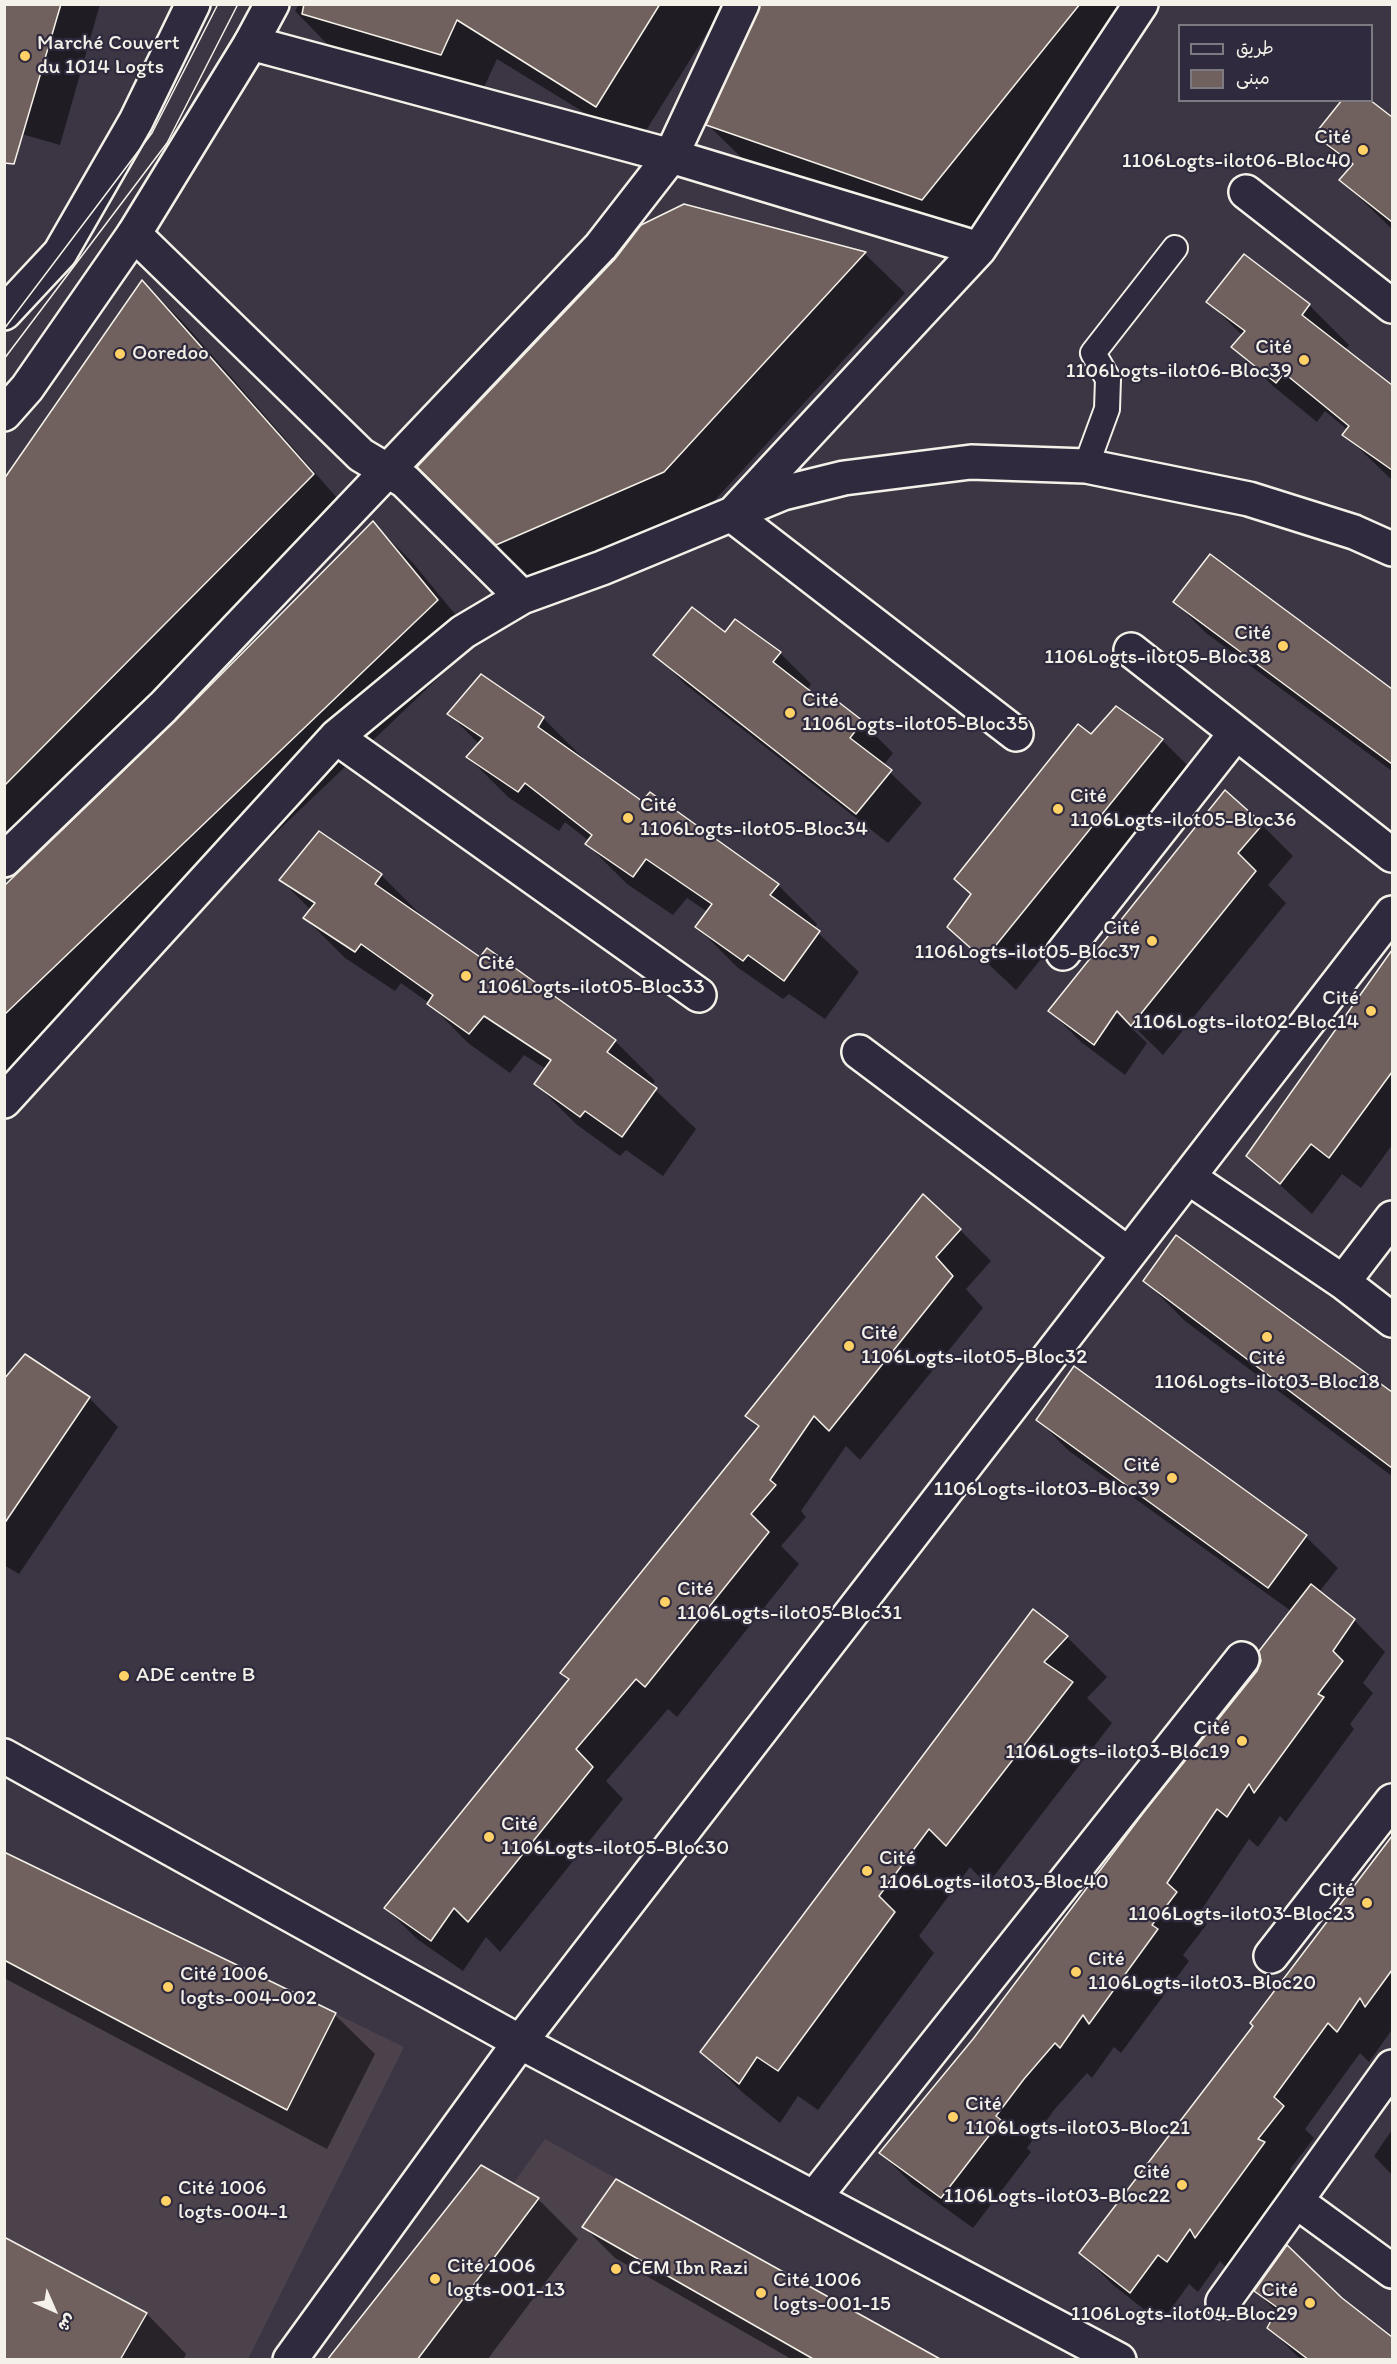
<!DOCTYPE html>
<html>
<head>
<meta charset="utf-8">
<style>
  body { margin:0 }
  #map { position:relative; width:1397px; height:2364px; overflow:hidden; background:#3c3544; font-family:Itim,"Playpen Sans Arabic",sans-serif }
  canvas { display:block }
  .frame { position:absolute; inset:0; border:6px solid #f4f1e8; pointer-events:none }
  .legend { position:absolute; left:1178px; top:24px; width:195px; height:78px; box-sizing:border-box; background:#2f2a3d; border:2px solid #7e7a81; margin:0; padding:8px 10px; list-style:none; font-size:18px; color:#f4f1e8 }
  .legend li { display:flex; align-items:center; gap:12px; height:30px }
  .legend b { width:30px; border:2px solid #7e7a81 }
  .north { position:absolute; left:24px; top:2280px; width:60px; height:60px; -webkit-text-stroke:4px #2f2a3d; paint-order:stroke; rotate:135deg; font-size:16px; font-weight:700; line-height:24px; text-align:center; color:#f4f1e8 }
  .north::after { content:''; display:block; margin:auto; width:21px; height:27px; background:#f4f1e8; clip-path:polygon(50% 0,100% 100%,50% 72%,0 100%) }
</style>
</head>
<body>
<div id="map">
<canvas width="1397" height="2364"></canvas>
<div class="frame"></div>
<ul class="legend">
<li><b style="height:8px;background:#2f2a3d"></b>طريق</li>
<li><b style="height:16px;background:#70605e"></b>مبنى</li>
</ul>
<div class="north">ش</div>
</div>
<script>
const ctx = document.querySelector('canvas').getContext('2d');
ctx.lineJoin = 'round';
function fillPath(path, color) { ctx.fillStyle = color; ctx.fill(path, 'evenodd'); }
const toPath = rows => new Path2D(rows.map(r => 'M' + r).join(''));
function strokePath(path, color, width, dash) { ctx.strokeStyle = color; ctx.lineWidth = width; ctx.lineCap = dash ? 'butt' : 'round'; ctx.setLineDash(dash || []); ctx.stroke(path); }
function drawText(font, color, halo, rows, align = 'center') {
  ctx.font = font + ' Itim,sans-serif'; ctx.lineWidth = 4.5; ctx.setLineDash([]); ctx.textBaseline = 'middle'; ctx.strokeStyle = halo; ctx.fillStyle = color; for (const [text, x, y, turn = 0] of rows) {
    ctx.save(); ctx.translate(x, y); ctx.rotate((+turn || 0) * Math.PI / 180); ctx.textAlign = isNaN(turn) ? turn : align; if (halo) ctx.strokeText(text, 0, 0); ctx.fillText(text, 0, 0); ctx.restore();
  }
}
fillPath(toPath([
  [4,1852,404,2047,248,2359,5,2359],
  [545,2139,942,2359,387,2360]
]), '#4c424c');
fillPath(toPath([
  [4,4,100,4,60,145,4,129],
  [299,4,725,4,637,145,497,59,481,94,334,51,295,11],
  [761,4,1143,4,1148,9,967,233,748,164,708,125],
  [1368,100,1392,119,1392,229,1341,180,1350,169,1316,135],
  [684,206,865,254,905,293,704,512,537,584,419,467],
  [142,282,182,321,352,515,4,868,4,482],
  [1208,302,1309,305,1349,345,1345,350,1392,387,1392,480,1344,434,1348,430,1325,411,1317,422,1273,386,1233,347,1243,336],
  [373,523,413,563,477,641,4,1092,4,888,177,722],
  [1211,556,1392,691,1392,771,1206,633,1175,602],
  [736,621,780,653,811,684,807,690,827,706,832,699,862,722,893,753,883,766,922,803,888,843,686,685,655,654,725,634],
  [449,714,543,718,583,758,582,760,642,803,778,885,817,924,814,929,859,972,825,1019,789,994,783,999,737,967,697,927,708,912,687,898,673,915,627,884,587,844,589,841,565,822,559,831,508,797,468,757,479,744],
  [1092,736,1162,740,1193,771,1016,990,949,927],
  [1262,825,1293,856,1268,885,1286,903,1163,1055,1112,1005,1110,1007,1147,1043,1125,1075,1081,1042,1050,1011],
  [381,875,421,915,420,917,480,960,615,1041,655,1081,651,1086,696,1129,663,1176,626,1150,620,1156,576,1124,536,1084,546,1069,524,1055,510,1073,468,1043,429,1003,401,983,395,991,345,958,305,918,311,910,281,880],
  [1392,953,1392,1145,1361,1188,1342,1174,1312,1214,1248,1156],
  [960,1230,991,1261,966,1289,983,1308,860,1460,846,1446,801,1511,806,1517,781,1546,799,1564,677,1717,668,1709,606,1781,623,1799,500,1952,486,1937,463,1971,417,1939,386,1908,570,1680,562,1673,759,1428,747,1416],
  [1176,1237,1392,1394,1392,1476,1185,1321,1145,1281],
  [1075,1368,1306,1537,1338,1568,1319,1592,1354,1620,1385,1652,1363,1683,1373,1693,1350,1724,1354,1729,1286,1822,1280,1816,1258,1847,1249,1839,1198,1915,1207,1924,1183,1955,1189,1961,1121,2053,1114,2047,1092,2078,1087,2073,1054,2110,1027,2148,1031,2152,973,2228,912,2184,881,2153,974,2040,1258,1671,1291,1611,1069,1451,1038,1420],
  [4,1382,89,1398,118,1427,19,1574,4,1565],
  [1033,1611,1067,1637,1107,1677,1087,1698,1112,1723,987,1885,970,1867,919,1936,934,1953,818,2110,798,2096,780,2123,742,2092,702,2052],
  [1392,1838,1392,2032,1391,2031,1369,2062,1360,2053,1305,2129,1314,2138,1290,2169,1295,2174,1227,2268,1220,2261,1198,2292,1189,2284,1161,2323,1112,2284,1081,2253,1255,2026,1252,2023],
  [4,1853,335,2015,375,2054,327,2149,4,1978],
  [1392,2130,1392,2175,1374,2156],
  [481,2167,538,2199,578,2239,487,2360,329,2360],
  [584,2227,939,2360,793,2360,615,2258],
  [4,2239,147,2314,186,2354,183,2360,4,2360],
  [1256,2291,1341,2299,1392,2339,1392,2360,1300,2359,1269,2328,1277,2312]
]), '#0007');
const building = toPath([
  [4,4,61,4,14,164,4,163,4,4],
  [304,4,660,4,596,107,457,20,441,55,302,14,304,4],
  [760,4,1080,4,922,200,706,125,760,4],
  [1342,100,1370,100,1392,117,1392,222,1339,180,1353,164,1314,135,1342,100],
  [684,204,866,252,664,472,496,545,417,467,615,259,641,225,684,204],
  [1244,254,1310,304,1302,315,1392,385,1392,470,1342,435,1349,426,1284,373,1276,383,1231,347,1245,331,1206,302,1244,254],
  [142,280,314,474,4,786,4,479,142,280],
  [373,521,438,600,4,1015,4,886,176,720,373,521],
  [1210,554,1392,689,1392,764,1173,602,1210,554],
  [692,607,725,632,735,619,781,652,773,662,827,704,832,697,863,721,850,738,892,770,856,814,653,655,692,607],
  [481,674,544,717,538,727,642,801,650,792,779,884,770,895,820,931,784,981,748,955,743,961,695,927,712,904,646,859,633,877,585,844,592,835,525,783,518,792,466,757,483,738,447,714,481,674],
  [1116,706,1163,739,984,960,947,927,971,894,954,879,1078,724,1091,734,1116,706],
  [1225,790,1263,824,1238,853,1256,871,1131,1026,1117,1011,1094,1045,1048,1011,1225,790],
  [319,831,382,874,375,884,480,957,487,948,616,1040,607,1052,657,1088,622,1137,585,1111,580,1117,534,1084,551,1060,484,1016,469,1034,427,1004,433,995,361,944,355,952,303,918,315,903,279,880,319,831],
  [1392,950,1392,1072,1329,1158,1311,1144,1280,1184,1246,1156,1392,950],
  [923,1194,961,1229,936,1257,953,1276,829,1431,814,1416,770,1480,776,1485,751,1514,769,1532,645,1687,636,1679,576,1749,593,1767,468,1922,454,1908,431,1941,384,1908,569,1679,560,1673,759,1426,745,1416,923,1194],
  [1176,1235,1392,1392,1392,1468,1143,1281,1176,1235],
  [25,1354,90,1397,4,1524,4,1379,25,1354],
  [1074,1366,1307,1535,1268,1588,1036,1420,1074,1366],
  [1311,1584,1355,1619,1333,1651,1343,1661,1318,1694,1324,1697,1254,1793,1249,1784,1227,1817,1217,1809,1167,1883,1177,1892,1152,1925,1158,1929,1089,2024,1083,2015,1060,2048,1055,2043,1024,2079,996,2116,1001,2120,941,2198,879,2153,973,2039,1144,1812,1257,1671,1261,1661,1259,1651,1311,1584],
  [1033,1609,1068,1636,1044,1662,1073,1682,946,1846,929,1829,879,1896,895,1912,778,2071,757,2057,739,2084,700,2052,1033,1609],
  [1392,1836,1392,1970,1365,2007,1360,1998,1337,2032,1328,2023,1274,2097,1284,2106,1258,2139,1265,2142,1195,2238,1190,2229,1167,2262,1158,2255,1130,2293,1079,2253,1253,2026,1250,2023,1392,1836],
  [4,1852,336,2013,287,2110,4,1960,4,1852],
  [481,2165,539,2198,417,2360,327,2360,481,2165],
  [616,2179,942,2360,815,2360,582,2227,616,2179],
  [4,2237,147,2313,120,2360,4,2360,4,2237],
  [1287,2245,1342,2298,1392,2337,1392,2360,1309,2360,1267,2328,1278,2308,1254,2291,1287,2245]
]);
fillPath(building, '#70605e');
strokePath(building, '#f4f1e8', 1.5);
const lane = toPath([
  [1086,466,1107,409,1108,379,1093,353,1175,248]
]);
const street = toPath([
  [251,43,671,156,979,249],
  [1246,192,1392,306],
  [134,234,361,455,405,481,522,597],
  [1131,650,1392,855],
  [1016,734,732,515,979,249,1141,4],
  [336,737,699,995],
  [4,860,163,707,601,246,671,156,742,4],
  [1063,953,1236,733],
  [859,1052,1128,1254],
  [4,1101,336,737,463,632,522,597,602,568,783,493,844,478,971,462,1086,466,1249,499,1354,532,1392,549],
  [1188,1177,1343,1282,1392,1320],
  [1343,1282,1392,1218],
  [1271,1956,1392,1801],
  [814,2198,1242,1659],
  [1296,2201,1392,2271],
  [1223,2302,1392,2067],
  [290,2360,520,2042,1392,913]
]);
const secondary = toPath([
  [4,313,60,253,136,121,193,4],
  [4,414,27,388,134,234,251,43,272,4],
  [4,1756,520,2042,1119,2360]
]);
strokePath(lane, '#f4f1e8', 28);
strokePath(street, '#f4f1e8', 38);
strokePath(secondary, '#f4f1e8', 38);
strokePath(lane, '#2f2a3d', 24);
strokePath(street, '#2f2a3d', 33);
strokePath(secondary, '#2f2a3d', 33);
strokePath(toPath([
  [4,329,152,133,218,4],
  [4,359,167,143,238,4]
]), '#f4f1e8', 1.5);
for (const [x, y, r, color] of [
  [25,56,6,"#ffd166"],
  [1363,150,6,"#ffd166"],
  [120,354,6,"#ffd166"],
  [1304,360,6,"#ffd166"],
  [1283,646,6,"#ffd166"],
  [790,713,6,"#ffd166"],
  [1058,809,6,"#ffd166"],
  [628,818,6,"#ffd166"],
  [1152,941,6,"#ffd166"],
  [466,976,6,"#ffd166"],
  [1371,1011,6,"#ffd166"],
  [1267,1337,6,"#ffd166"],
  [849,1346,6,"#ffd166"],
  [1172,1478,6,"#ffd166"],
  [665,1602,6,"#ffd166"],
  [124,1676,6,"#ffd166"],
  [1242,1741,6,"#ffd166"],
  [489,1837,6,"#ffd166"],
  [867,1871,6,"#ffd166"],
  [1367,1903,6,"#ffd166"],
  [1076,1972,6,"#ffd166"],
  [168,1987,6,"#ffd166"],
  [953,2117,6,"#ffd166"],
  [1182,2185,6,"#ffd166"],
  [166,2201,6,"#ffd166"],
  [616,2269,6,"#ffd166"],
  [435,2279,6,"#ffd166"],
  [761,2293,6,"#ffd166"],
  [1310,2303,6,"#ffd166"]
]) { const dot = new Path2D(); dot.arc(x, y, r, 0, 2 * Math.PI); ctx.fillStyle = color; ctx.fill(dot); strokePath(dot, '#2f2a3d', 2); }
drawText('21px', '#f4f1e8', '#2f2a3d', [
  ["Marché Couvert",37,44],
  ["du 1014 Logts",37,68],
  ["Cité",1351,138,"right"],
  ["1106Logts-ilot06-Bloc40",1351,162,"right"],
  ["Cité",1292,348,"right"],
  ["1106Logts-ilot06-Bloc39",1292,372,"right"],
  ["Ooredoo",132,354],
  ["Cité",1271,634,"right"],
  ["1106Logts-ilot05-Bloc38",1271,658,"right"],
  ["Cité",802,701],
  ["1106Logts-ilot05-Bloc35",802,725],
  ["Cité",1070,797],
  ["1106Logts-ilot05-Bloc36",1070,821],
  ["Cité",640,806],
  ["1106Logts-ilot05-Bloc34",640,830],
  ["Cité",1140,929,"right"],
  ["1106Logts-ilot05-Bloc37",1140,953,"right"],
  ["Cité",478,964],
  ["1106Logts-ilot05-Bloc33",478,988],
  ["Cité",1359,999,"right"],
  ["1106Logts-ilot02-Bloc14",1359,1023,"right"],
  ["Cité",861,1334],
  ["1106Logts-ilot05-Bloc32",861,1358],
  ["Cité",1267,1359,"center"],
  ["1106Logts-ilot03-Bloc18",1267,1383,"center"],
  ["Cité",1160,1466,"right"],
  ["1106Logts-ilot03-Bloc39",1160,1490,"right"],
  ["Cité",677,1590],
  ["1106Logts-ilot05-Bloc31",677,1614],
  ["ADE centre B",136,1676],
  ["Cité",1230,1729,"right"],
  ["1106Logts-ilot03-Bloc19",1230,1753,"right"],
  ["Cité",501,1825],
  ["1106Logts-ilot05-Bloc30",501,1849],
  ["Cité",879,1859],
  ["1106Logts-ilot03-Bloc40",879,1883],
  ["Cité",1355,1891,"right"],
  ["1106Logts-ilot03-Bloc23",1355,1915,"right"],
  ["Cité",1088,1960],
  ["1106Logts-ilot03-Bloc20",1088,1984],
  ["Cité 1006",180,1975],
  ["logts-004-002",180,1999],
  ["Cité",965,2105],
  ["1106Logts-ilot03-Bloc21",965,2129],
  ["Cité",1170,2173,"right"],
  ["1106Logts-ilot03-Bloc22",1170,2197,"right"],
  ["Cité 1006",178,2189],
  ["logts-004-1",178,2213],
  ["Cité 1006",447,2267],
  ["logts-001-13",447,2291],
  ["CEM Ibn Razi",628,2269],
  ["Cité 1006",773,2281],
  ["logts-001-15",773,2305],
  ["Cité",1298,2291,"right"],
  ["1106Logts-ilot04-Bloc29",1298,2315,"right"]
], 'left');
</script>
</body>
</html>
